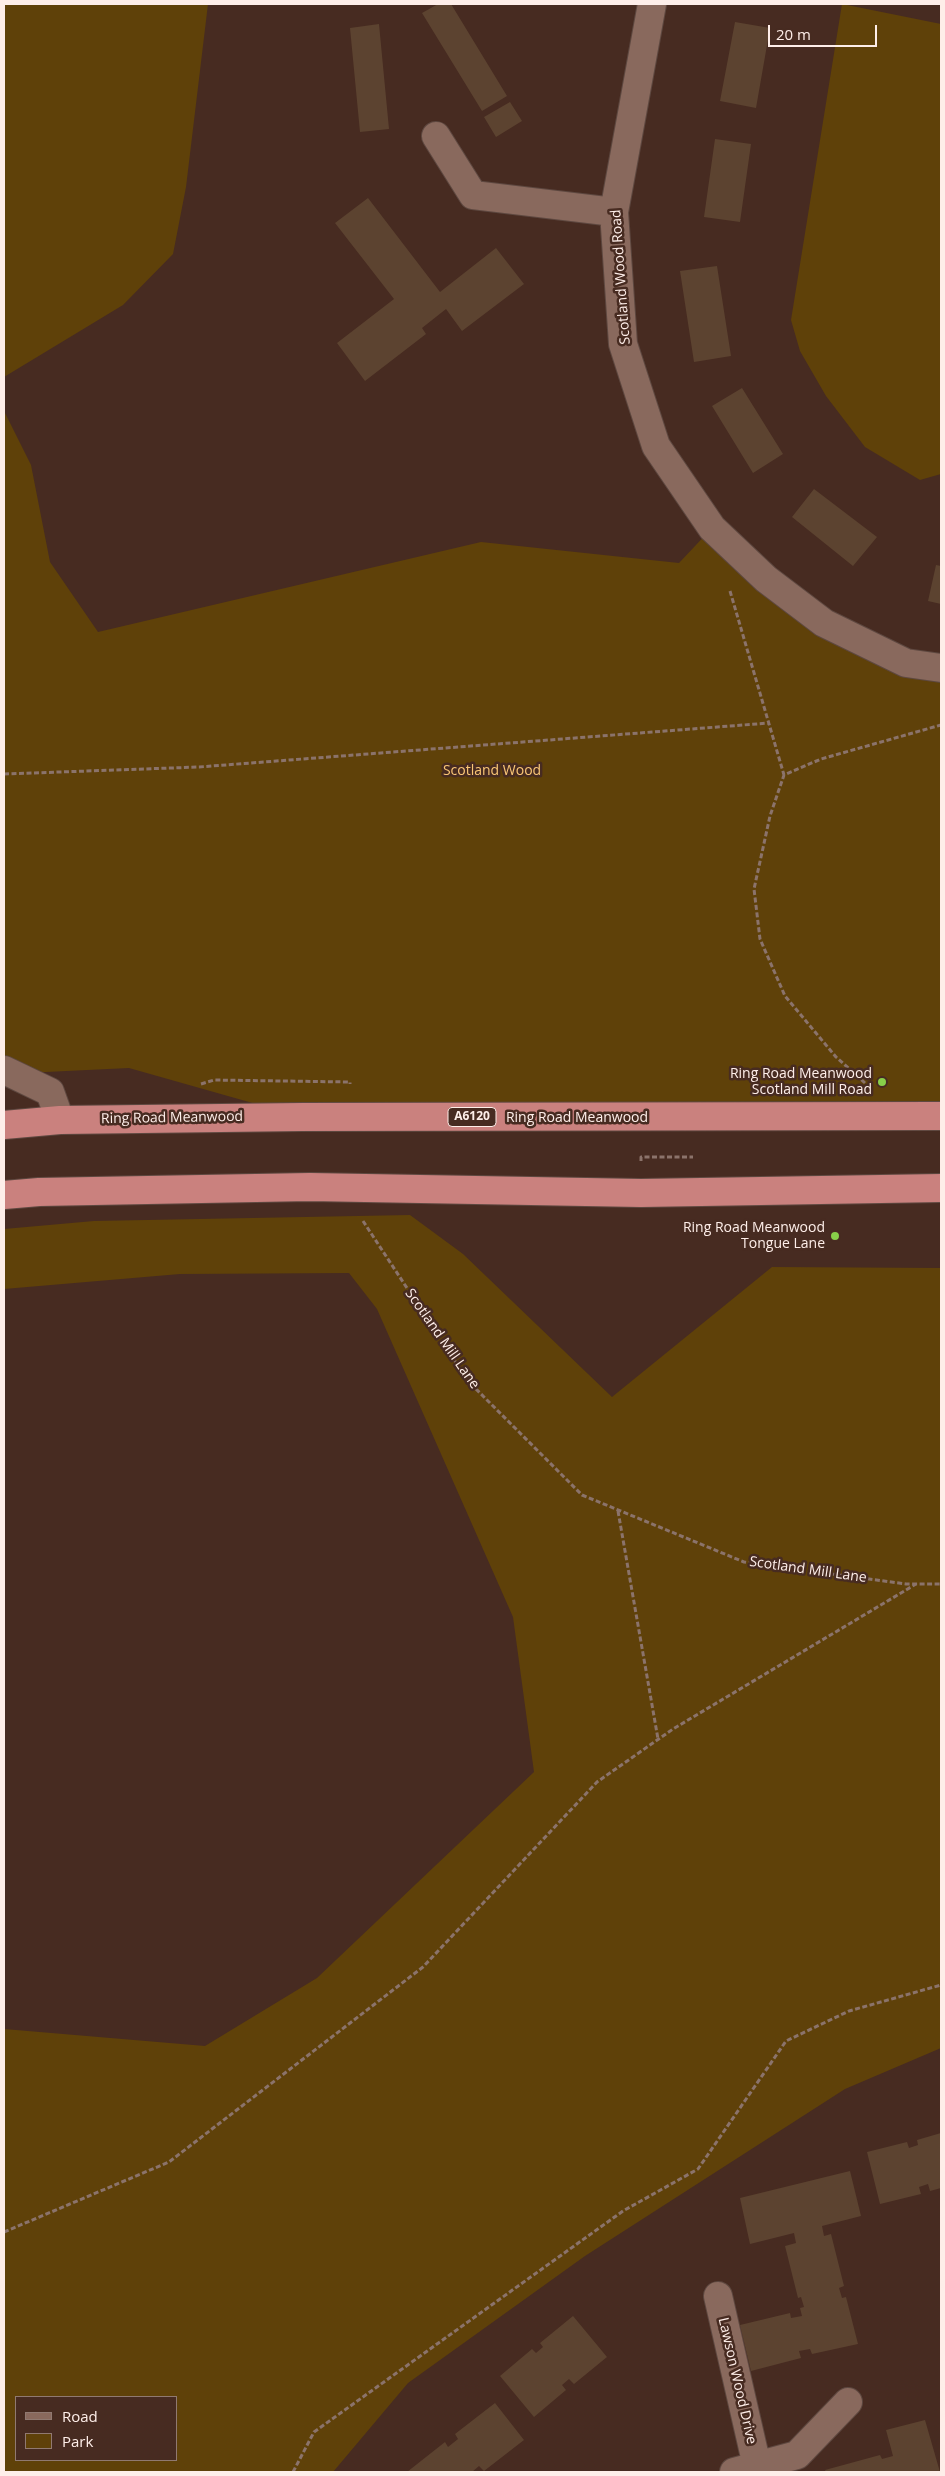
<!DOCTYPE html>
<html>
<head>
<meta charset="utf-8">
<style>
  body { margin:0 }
  #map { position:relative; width:945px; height:2476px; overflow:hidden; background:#472b21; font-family:"Open Sans",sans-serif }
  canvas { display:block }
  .frame { position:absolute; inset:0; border:5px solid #feeee9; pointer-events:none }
  .legend { position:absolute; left:15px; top:2396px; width:162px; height:65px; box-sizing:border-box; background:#472b21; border:1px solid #907971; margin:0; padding:6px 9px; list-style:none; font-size:15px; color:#feeee9 }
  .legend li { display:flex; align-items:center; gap:10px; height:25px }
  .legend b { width:25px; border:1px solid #907971 }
  .scale { position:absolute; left:768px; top:25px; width:109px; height:22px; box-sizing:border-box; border:2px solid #feeee9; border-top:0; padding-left:6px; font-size:15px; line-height:18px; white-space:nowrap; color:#feeee9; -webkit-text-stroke:4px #472b21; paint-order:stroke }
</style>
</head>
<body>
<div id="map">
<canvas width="945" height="2476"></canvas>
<div class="frame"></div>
<ul class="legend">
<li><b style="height:6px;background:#89695d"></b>Road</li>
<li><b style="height:14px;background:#5f4109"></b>Park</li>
</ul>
<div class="scale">20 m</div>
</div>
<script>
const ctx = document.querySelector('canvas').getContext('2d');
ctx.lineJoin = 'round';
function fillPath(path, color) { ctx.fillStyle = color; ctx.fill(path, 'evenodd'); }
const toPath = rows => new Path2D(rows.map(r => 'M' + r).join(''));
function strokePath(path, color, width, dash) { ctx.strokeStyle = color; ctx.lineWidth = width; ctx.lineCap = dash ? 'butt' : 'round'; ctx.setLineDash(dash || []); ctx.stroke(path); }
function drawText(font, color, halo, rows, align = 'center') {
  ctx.font = font + ' "Open Sans",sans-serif'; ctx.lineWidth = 5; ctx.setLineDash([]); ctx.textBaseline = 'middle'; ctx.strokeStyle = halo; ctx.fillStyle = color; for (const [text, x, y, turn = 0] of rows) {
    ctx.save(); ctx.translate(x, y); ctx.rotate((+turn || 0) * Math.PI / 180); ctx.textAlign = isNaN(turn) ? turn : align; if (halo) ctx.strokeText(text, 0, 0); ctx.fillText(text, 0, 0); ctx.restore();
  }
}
fillPath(toPath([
  [4,4,208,4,186,187,173,254,123,305,4,377],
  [842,4,941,24,941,474,920,480,865,447,826,396,800,351,791,320],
  [4,411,31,465,50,562,98,632,481,542,679,563,712,528,766,579,941,668,941,1116,302,1117,129,1068,4,1074],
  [410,1215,463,1254,612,1397,772,1267,941,1268,941,2048,845,2089,585,2256,408,2383,333,2472,4,2472,4,2029,205,2046,317,1978,534,1772,513,1617,377,1309,349,1273,180,1274,4,1289,4,1229,94,1221],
  [176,2397,176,2460,16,2460,16,2397]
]), '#5f4109');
fillPath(toPath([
  [438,4,451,4,507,96,482,111,422,13],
  [735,22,770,28,756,108,720,101],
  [379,24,389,129,360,132,350,28],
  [510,102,522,121,496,137,484,117],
  [715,139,751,144,740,222,704,217],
  [368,198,440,292,496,248,524,284,462,331,446,309,422,328,426,334,365,381,337,343,394,299,335,223],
  [717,266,731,356,694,362,680,271],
  [742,388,783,454,753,473,712,406],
  [814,489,877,537,853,566,792,517],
  [936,565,941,566,941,604,928,601],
  [941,2133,941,2188,930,2191,928,2184,919,2187,921,2194,880,2204,867,2152,907,2142,909,2148,918,2145,917,2140],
  [850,2171,861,2216,822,2226,824,2236,831,2234,844,2286,839,2288,842,2298,846,2297,858,2344,812,2354,810,2349,799,2351,801,2358,751,2371,740,2325,790,2313,791,2318,802,2316,800,2308,804,2307,801,2297,798,2298,785,2246,796,2243,794,2233,750,2244,740,2198],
  [573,2316,607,2357,574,2384,569,2379,562,2385,566,2390,534,2417,500,2376,532,2349,536,2353,543,2347,540,2343],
  [495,2403,524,2440,484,2471,479,2466,472,2472,407,2472,445,2442,448,2447,458,2439,455,2434],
  [925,2420,940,2472,826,2472,825,2470,880,2455,882,2459,893,2456,886,2430]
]), '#5c4330');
const minor = toPath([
  [652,4,614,212,623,344,656,446,712,528,766,579,824,623,906,663,941,668],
  [436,136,473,195,614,212],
  [4,1070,50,1092,60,1120],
  [718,2296,757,2466],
  [734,2472,797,2455,848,2402]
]);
const highway = toPath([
  [4,1125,60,1120,302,1117,941,1116],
  [4,1195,39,1192,310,1187,641,1193,941,1188]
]);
strokePath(minor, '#5e4840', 30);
strokePath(highway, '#5e4840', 30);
strokePath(toPath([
  [730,591,784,775],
  [4,774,199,767,769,723],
  [865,1083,836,1057,785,996,760,939,754,889,770,816,784,775,821,759,941,725],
  [201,1084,214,1080,350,1082,350,1084],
  [641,1161,641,1157,693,1157],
  [363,1221,468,1381,582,1495,744,1562,906,1584,941,1584],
  [618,1511,658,1739],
  [4,2232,169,2162,423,1967,597,1782,673,1729,916,1584],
  [293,2472,314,2432,623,2211,698,2169,786,2041,849,2011,941,1985]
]), '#8b736b', 3, [5, 2.5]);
strokePath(minor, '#89695d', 28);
strokePath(highway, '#ca817e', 28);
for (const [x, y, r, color] of [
  [882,1082,5,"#88cf49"],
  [835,1236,5,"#88cf49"]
]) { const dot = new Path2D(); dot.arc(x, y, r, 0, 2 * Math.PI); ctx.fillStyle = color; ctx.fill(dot); strokePath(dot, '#472b21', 2); }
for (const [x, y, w] of [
  [472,1117,48]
]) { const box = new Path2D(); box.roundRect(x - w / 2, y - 9.5, w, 19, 4); ctx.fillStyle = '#472b21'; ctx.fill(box); strokePath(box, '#feeee9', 1); }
drawText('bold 12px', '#feeee9', null, [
  ["A6120",472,1117]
]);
drawText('14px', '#feeee9', '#472b21', [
  ["Scotland Wood Road",621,277,-94],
  ["Ring Road Meanwood",172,1118,-1],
  ["Ring Road Meanwood",577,1118],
  ["Scotland Mill Lane",442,1339,55],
  ["Scotland Mill Lane",808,1570,8],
  ["Lawson Wood Drive",737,2381,77]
]);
drawText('14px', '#fac676', '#472b21', [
  ["Scotland Wood",492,771]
]);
drawText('14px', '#feeee9', '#472b21', [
  ["Ring Road Meanwood",872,1074],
  ["Scotland Mill Road",872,1090],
  ["Ring Road Meanwood",825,1228],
  ["Tongue Lane",825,1244]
], 'right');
</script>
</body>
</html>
